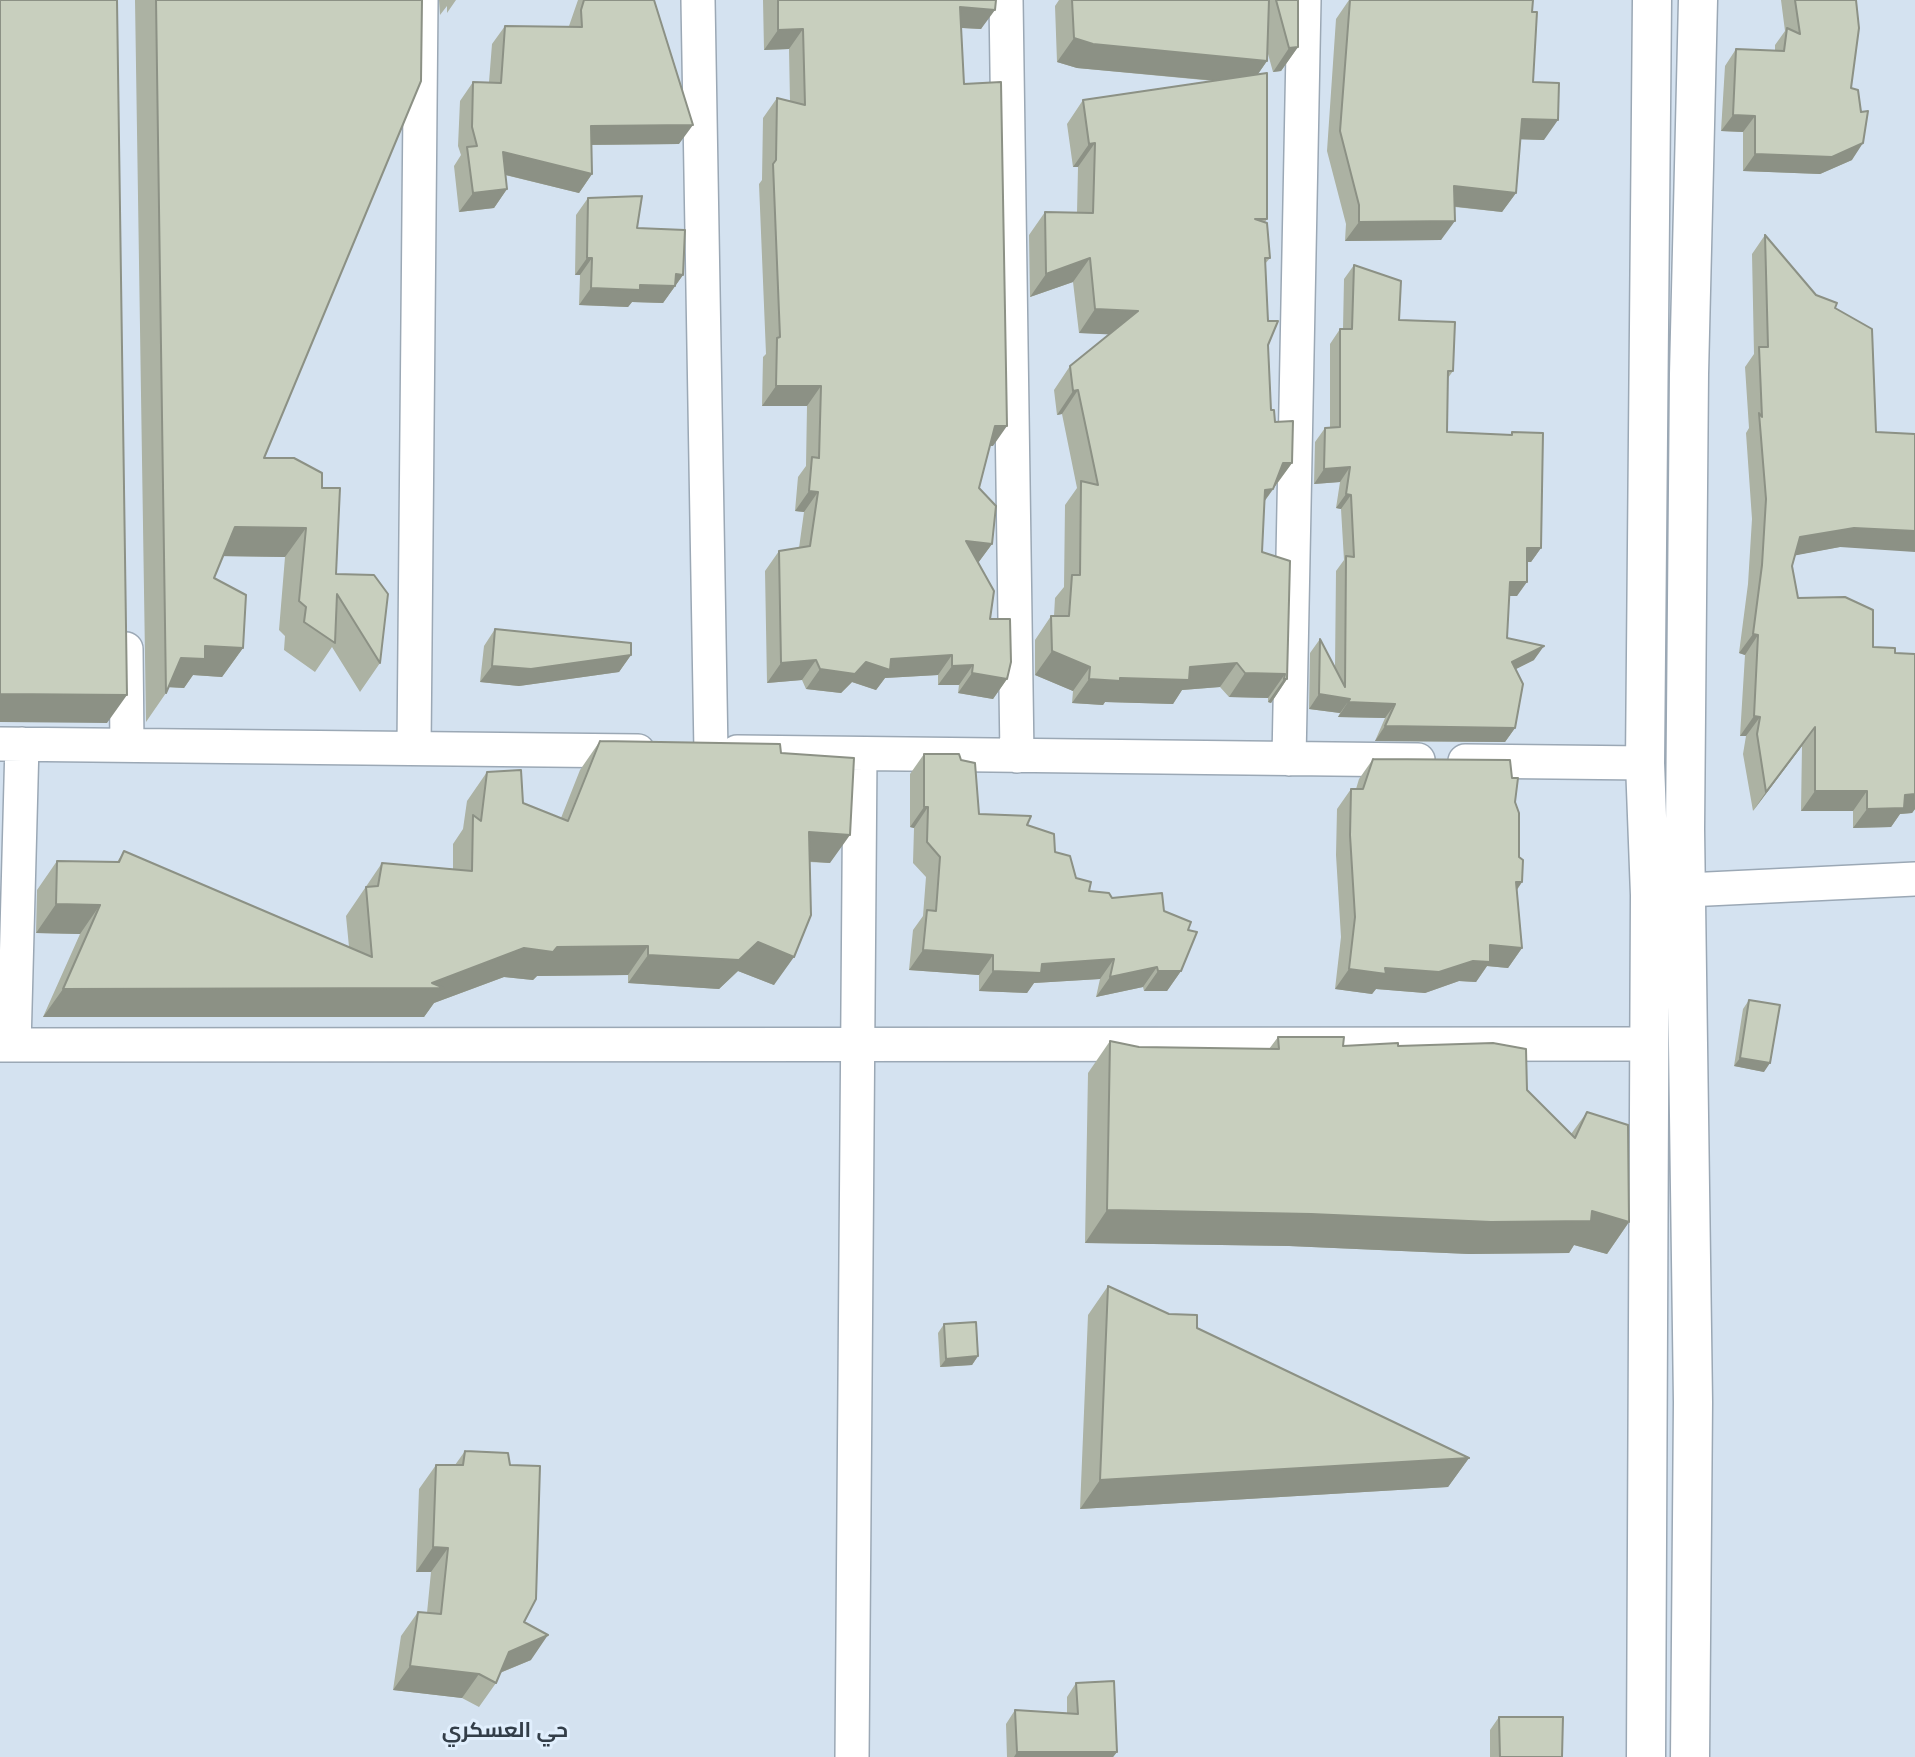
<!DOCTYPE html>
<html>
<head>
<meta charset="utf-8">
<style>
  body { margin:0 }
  canvas { display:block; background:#d4e2f0 }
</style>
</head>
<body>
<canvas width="1915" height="1757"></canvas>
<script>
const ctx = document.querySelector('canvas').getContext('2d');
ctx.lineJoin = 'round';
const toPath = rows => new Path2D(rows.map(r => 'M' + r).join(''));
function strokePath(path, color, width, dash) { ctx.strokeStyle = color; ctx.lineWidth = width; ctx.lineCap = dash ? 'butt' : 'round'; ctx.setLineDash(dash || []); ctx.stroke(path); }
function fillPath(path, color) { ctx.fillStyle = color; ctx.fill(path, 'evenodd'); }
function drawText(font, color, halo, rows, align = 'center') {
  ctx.font = font + ' "PT Sans",Cairo,sans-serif'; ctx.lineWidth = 6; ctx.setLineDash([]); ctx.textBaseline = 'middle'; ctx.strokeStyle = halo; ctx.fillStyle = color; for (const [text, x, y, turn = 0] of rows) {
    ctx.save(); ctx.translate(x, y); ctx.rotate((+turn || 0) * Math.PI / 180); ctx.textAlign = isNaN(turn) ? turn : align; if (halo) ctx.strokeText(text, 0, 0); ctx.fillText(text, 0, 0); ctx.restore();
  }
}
const minor = toPath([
  [698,0,711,752],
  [1006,0,1017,756],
  [126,649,127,745],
  [0,744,638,751],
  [414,748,421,0],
  [737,752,1418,760],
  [1289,759,1304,0],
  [1465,761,1645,763],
  [1687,890,1915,879],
  [0,1045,1649,1044],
  [14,1045,22,744],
  [852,1757,860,754]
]);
const tertiary = toPath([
  [1646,1757,1650,895,1645,763,1652,0],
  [1690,1757,1693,1402,1685,829,1689,374,1698,0]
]);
strokePath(minor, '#9ba8b5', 36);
strokePath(tertiary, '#9ba8b5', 41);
strokePath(minor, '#fff', 33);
strokePath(tertiary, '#fff', 38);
fillPath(toPath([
  [135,0,422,0,264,458,322,488,336,574,380,663,360,692,332,647,315,672,284,650,285,636,279,630,285,557,223,556,214,578,243,648,222,677,193,675,184,688,168,687,166,693,146,722],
  [439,0,456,0,447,13,447,6,440,15],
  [578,0,654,0,679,144,591,145,592,174,579,193,505,175,507,189,494,208,459,212,454,166,461,155,458,146,460,101,473,82,489,82,492,44,505,26,569,26],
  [763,0,996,0,981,29,961,28,964,84,993,446,990,446,979,488,992,544,978,563,990,619,1007,679,993,699,958,693,959,685,938,685,938,675,885,678,876,690,852,682,841,693,806,689,802,680,767,683,765,571,779,551,799,548,804,512,795,511,798,477,806,466,807,406,762,406,763,357,766,354,759,184,762,180,763,118,777,98,790,102,789,49,764,50],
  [1059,0,1298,0,1298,47,1281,71,1273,72,1268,54,1267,61,1258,74,1267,219,1265,222,1270,258,1265,264,1271,410,1275,422,1292,463,1264,502,1262,552,1287,679,1271,703,1268,702,1268,698,1229,697,1220,687,1182,690,1173,704,1105,702,1103,705,1072,703,1073,691,1035,675,1035,640,1051,616,1054,616,1055,598,1064,587,1065,505,1077,488,1062,414,1057,415,1054,390,1070,366,1110,334,1079,333,1073,282,1030,297,1029,235,1045,212,1077,213,1078,167,1073,167,1067,124,1083,100,1214,81,1077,68,1057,62,1055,6],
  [1349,0,1532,12,1533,82,1544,140,1520,139,1516,193,1502,212,1455,207,1441,240,1345,241,1346,224,1327,151,1336,19],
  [1781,0,1856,0,1851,88,1852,160,1820,174,1743,171,1743,132,1721,131,1725,66,1736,49,1775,51,1775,45,1785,31],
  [588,198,637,228,683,275,663,303,632,302,628,307,579,305,580,275,575,275,576,215],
  [1765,235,1816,295,1835,308,1840,547,1795,555,1792,566,1798,598,1873,647,1895,653,1915,654,1915,809,1912,813,1900,814,1891,827,1853,828,1853,811,1801,811,1802,746,1753,811,1743,754,1746,736,1740,736,1745,655,1739,653,1748,584,1752,519,1746,433,1749,428,1745,367,1754,354,1752,254],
  [1354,265,1399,320,1453,371,1448,378,1447,432,1510,435,1512,432,1541,548,1531,562,1527,562,1517,596,1509,596,1507,638,1534,660,1516,669,1515,728,1505,742,1375,741,1385,718,1338,717,1340,713,1309,709,1310,653,1320,639,1335,668,1336,571,1344,560,1341,509,1336,508,1340,482,1314,484,1315,442,1325,428,1330,428,1330,344,1340,329,1343,329,1344,279],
  [495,629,631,655,619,672,519,686,480,682,484,646],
  [600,741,830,863,809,862,774,985,738,971,719,989,628,983,628,975,537,976,533,980,504,977,434,1003,424,1017,43,1017,80,934,36,933,37,890,57,861,117,862,124,851,349,947,346,916,382,863,453,869,453,844,463,829,467,801,487,772,523,803,561,818,580,770],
  [924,754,979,814,1027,825,1055,852,1076,878,1089,891,1112,898,1164,911,1188,930,1181,971,1167,991,1144,991,1143,987,1096,997,1100,979,1034,983,1027,993,979,991,979,975,909,970,913,930,923,916,926,877,913,863,914,828,910,827,910,774],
  [1373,759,1515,802,1522,882,1517,890,1522,948,1508,968,1487,966,1476,982,1459,981,1425,993,1376,989,1372,994,1335,989,1341,937,1336,855,1337,809,1351,789,1356,789,1359,779],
  [1749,1000,1764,1072,1734,1066,1743,1009],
  [1278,1037,1343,1046,1398,1046,1527,1090,1571,1134,1587,1112,1629,1222,1607,1254,1574,1245,1569,1253,1469,1254,1289,1246,1085,1243,1088,1073,1110,1041,1139,1047,1269,1049],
  [1108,1286,1197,1328,1469,1458,1448,1487,1080,1509,1088,1315],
  [944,1324,978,1356,972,1365,940,1367,938,1333],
  [465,1451,524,1622,531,1660,500,1673,496,1683,479,1707,462,1698,393,1690,401,1636,418,1612,427,1613,431,1572,416,1572,419,1489,436,1465,455,1465],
  [1076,1683,1117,1752,1113,1757,1007,1757,1006,1724,1015,1710,1067,1713,1067,1697],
  [1499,1717,1562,1757,1490,1757,1490,1730]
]), '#acb2a3');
fillPath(toPath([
  [960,7,995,10,981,29,946,27],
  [803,29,789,49,764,50,778,30],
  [1074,38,1267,61,1251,84,1077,68,1057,62],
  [1298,47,1281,71,1273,72,1289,48],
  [1733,115,1755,116,1743,132,1721,131],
  [1522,119,1558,120,1544,140,1508,139],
  [693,125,679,144,578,145,591,126],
  [1095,143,1078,167,1073,167,1089,144],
  [1863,143,1852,160,1820,174,1743,171,1755,154],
  [503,152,592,174,579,193,490,171],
  [1454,186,1516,193,1502,212,1441,205],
  [507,189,494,208,459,212,473,193],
  [1455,221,1441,240,1345,241,1359,222],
  [587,258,592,258,580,275,575,275],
  [1090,258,1073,282,1030,297,1046,274],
  [676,274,683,275,663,303,632,302,628,307,579,305,591,288,640,285],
  [1095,309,1138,311,1121,335,1079,333],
  [776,386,821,386,807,406,762,406],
  [1078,390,1062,414,1057,415,1073,391],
  [995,426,1007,426,993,446,982,446],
  [1283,463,1292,463,1275,486,1266,487],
  [1350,467,1340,482,1314,484,1324,469],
  [1273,489,1256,513,1265,490],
  [809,491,818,492,804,512,795,511],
  [1346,494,1351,495,1341,509,1336,508],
  [235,527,306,528,285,557,215,556],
  [1854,528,1915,531,1915,552,1840,547,1787,557,1800,537],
  [966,541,992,544,978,563],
  [1527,548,1541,548,1531,562,1517,562],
  [1510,582,1527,582,1517,596,1500,596],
  [1753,634,1758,635,1745,655,1739,653],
  [205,646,243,648,222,677,193,675,184,688,166,687,181,658],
  [1544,646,1534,660,1502,676,1512,662],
  [1052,651,1090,667,1073,691,1035,675],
  [631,655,619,672,519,686,480,682,492,666],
  [952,655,938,675,885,678,876,690,852,682,841,693,806,689,820,669,891,659],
  [816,660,802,680,767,683,781,663],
  [1237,663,1220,687,1182,690,1173,704,1105,702,1103,705,1072,703,1089,679,1120,678,1190,667],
  [973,665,959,685,938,685,952,666],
  [972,673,1007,679,993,699,958,693],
  [1245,673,1285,674,1268,698,1229,697],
  [1284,679,1287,679,1271,703,1268,702],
  [0,694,127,695,107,723,0,722],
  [1319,694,1350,699,1340,713,1309,709],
  [1348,702,1395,704,1385,718,1338,717],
  [1754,716,1760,717,1746,736,1740,736],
  [1385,726,1515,728,1505,742,1375,741],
  [1815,727,1802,746,1753,811,1766,792],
  [1815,791,1867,791,1853,811,1801,811],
  [1915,794,1915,809,1912,813,1900,814,1891,827,1853,828,1867,809,1905,795],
  [924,807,928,807,914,828,910,827],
  [809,832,850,835,830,863,789,860],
  [1516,882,1522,882,1508,902],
  [56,904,100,905,80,934,36,933],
  [758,942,794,957,774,985,738,971,719,989,628,983,648,955],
  [1490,945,1522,948,1508,968,1487,966,1476,982,1459,981,1425,993,1376,989,1372,994,1335,989,1349,969,1385,968],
  [648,946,628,975,537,976,533,980,504,977,434,1003,424,1017,43,1017,63,989,432,983,524,948],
  [923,950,993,955,979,975,909,970],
  [1114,959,1100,979,1034,983,1027,993,979,991,993,971,1042,964],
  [1157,967,1143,987,1096,997,1110,977],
  [1158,971,1181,971,1167,991,1144,991],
  [1740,1058,1770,1063,1764,1072,1734,1066],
  [1107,1210,1592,1211,1629,1222,1607,1254,1574,1245,1569,1253,1469,1254,1289,1246,1085,1243],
  [978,1356,972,1365,940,1367,946,1359],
  [1469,1458,1448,1487,1080,1509,1100,1480],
  [433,1547,448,1548,431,1572,416,1572],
  [548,1635,531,1660,492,1676,509,1652],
  [410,1666,479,1674,462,1698,393,1690],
  [1017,1752,1117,1752,1113,1757,1014,1757]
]), '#8c9185');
const building = toPath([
  [0,0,117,0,127,695,0,694,0,0],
  [156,0,422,0,421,81,264,458,294,458,322,473,322,488,340,488,336,574,374,575,388,594,380,663,337,594,335,643,304,622,306,607,299,601,306,528,235,527,214,578,246,595,243,648,205,646,205,659,181,658,166,693,156,0],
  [584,0,654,0,693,125,591,126,592,174,503,152,507,189,473,193,467,147,477,146,472,127,473,82,501,83,505,26,582,27,581,10,584,0],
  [778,0,996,0,995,10,960,7,964,84,1001,82,1007,426,995,426,979,488,996,506,992,544,966,541,994,591,990,619,1010,619,1011,662,1007,679,972,673,973,665,952,666,952,655,891,659,890,670,866,662,855,674,820,669,816,660,781,663,779,551,810,546,818,492,809,491,812,457,819,458,821,386,776,386,777,338,780,337,773,164,776,160,777,98,805,105,803,29,778,30,778,0],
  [1072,0,1269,0,1267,61,1093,44,1074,38,1072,0],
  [1276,0,1298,0,1298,47,1289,48,1276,0],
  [1350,0,1533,0,1532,12,1537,12,1533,82,1559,83,1558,120,1522,119,1516,193,1454,186,1455,221,1359,222,1359,205,1340,131,1350,0],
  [1795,0,1856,0,1859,28,1851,88,1858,90,1861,112,1868,111,1863,143,1832,157,1755,154,1755,116,1733,115,1736,49,1784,51,1787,28,1800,34,1795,0],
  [1267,73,1267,219,1255,219,1267,223,1270,258,1265,258,1268,321,1278,321,1268,345,1271,410,1274,410,1275,422,1293,421,1292,463,1283,463,1273,489,1265,490,1262,552,1290,561,1287,679,1284,679,1285,674,1245,673,1237,663,1190,667,1189,680,1120,678,1120,681,1089,679,1090,667,1052,651,1051,616,1069,616,1072,575,1080,575,1081,481,1098,485,1078,390,1073,391,1070,366,1138,311,1095,309,1090,258,1046,274,1045,212,1093,213,1095,143,1089,144,1083,100,1267,73],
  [642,196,637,228,685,230,683,275,676,274,675,286,640,285,640,290,591,288,592,258,587,258,588,198,642,196],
  [1765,235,1816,295,1837,303,1835,308,1872,329,1876,432,1915,434,1915,531,1854,528,1800,537,1792,566,1798,598,1845,597,1873,610,1873,647,1895,648,1895,653,1915,654,1915,794,1905,795,1904,808,1867,809,1867,791,1815,791,1815,727,1766,792,1757,734,1760,717,1754,716,1758,635,1753,634,1762,565,1766,499,1759,413,1762,417,1759,347,1768,347,1765,235],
  [1354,265,1401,281,1399,320,1455,322,1453,371,1448,371,1447,432,1512,435,1512,432,1543,433,1541,548,1527,548,1527,582,1510,582,1507,638,1544,646,1512,662,1523,684,1515,728,1385,726,1395,704,1348,702,1350,699,1319,694,1320,639,1345,687,1346,556,1354,557,1351,495,1346,494,1350,467,1324,469,1325,428,1340,427,1340,329,1352,329,1354,265],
  [495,629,631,643,631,655,531,669,492,666,495,629],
  [600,741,780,744,781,753,854,758,850,835,809,832,811,915,794,957,758,942,739,960,648,955,648,946,557,947,553,952,524,948,432,983,444,988,63,989,100,905,56,904,57,861,119,862,124,851,372,957,366,887,378,886,382,863,472,871,473,815,481,821,487,772,521,770,523,803,568,821,600,741],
  [924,754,959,754,961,760,975,763,979,814,1031,816,1027,825,1054,834,1055,852,1070,856,1076,878,1091,882,1089,891,1109,893,1112,898,1162,893,1164,911,1191,922,1188,930,1197,932,1181,971,1158,971,1157,967,1110,977,1114,959,1042,964,1041,973,993,971,993,955,923,950,927,910,936,911,940,857,927,842,928,807,924,807,924,754],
  [1373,759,1510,760,1512,778,1518,778,1515,802,1519,813,1519,857,1523,860,1522,882,1516,882,1522,948,1490,945,1490,962,1473,961,1439,972,1385,968,1386,974,1349,969,1355,917,1350,835,1351,789,1363,789,1373,759],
  [1749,1000,1780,1005,1770,1063,1740,1058,1749,1000],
  [1278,1037,1344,1037,1343,1046,1398,1043,1398,1046,1493,1043,1526,1049,1527,1090,1575,1138,1587,1112,1628,1125,1629,1222,1592,1211,1591,1221,1491,1222,1311,1214,1107,1210,1110,1041,1139,1047,1279,1049,1278,1037],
  [1108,1286,1169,1314,1197,1315,1197,1328,1469,1458,1100,1480,1108,1286],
  [976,1322,978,1356,946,1359,944,1324,976,1322],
  [465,1451,508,1453,510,1465,540,1466,536,1599,524,1622,548,1635,509,1652,496,1683,479,1674,410,1666,418,1612,441,1614,448,1548,433,1547,436,1465,463,1465,465,1451],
  [1114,1681,1117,1752,1017,1752,1015,1710,1078,1714,1076,1683,1114,1681],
  [1499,1717,1563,1717,1562,1757,1500,1757,1499,1717]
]);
fillPath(building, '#c8cfbe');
strokePath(building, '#8c9185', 2);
drawText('bold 21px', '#333e49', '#e1effd', [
  ["حي العسكري",505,1731]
]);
</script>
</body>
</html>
